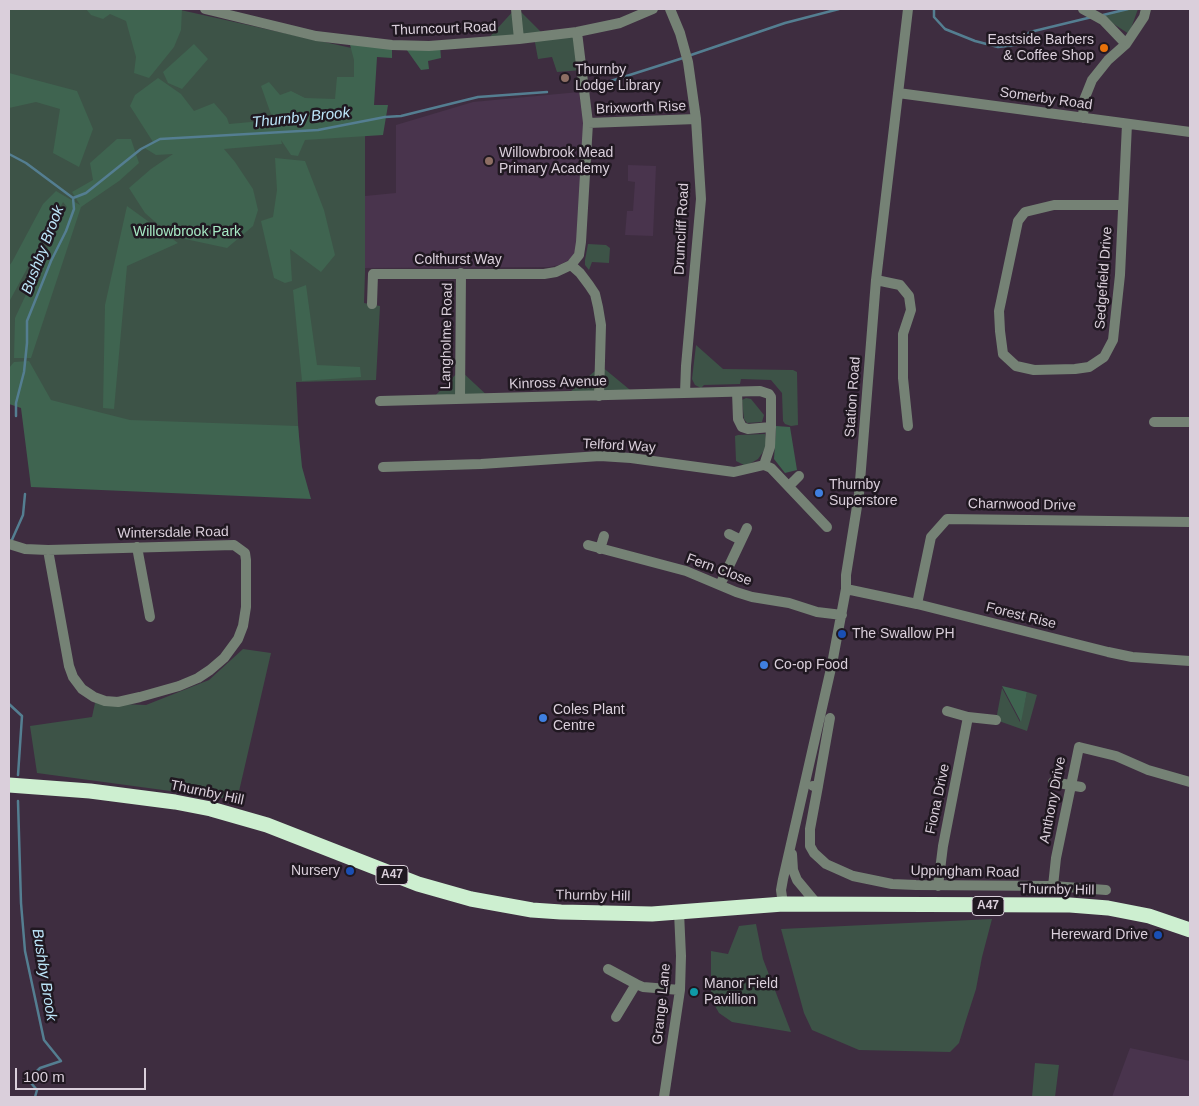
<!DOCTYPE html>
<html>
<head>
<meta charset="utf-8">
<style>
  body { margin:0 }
  #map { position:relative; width:1199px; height:1106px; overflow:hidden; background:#3e2d40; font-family:Arial,sans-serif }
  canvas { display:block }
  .frame { position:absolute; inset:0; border:10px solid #dacfdb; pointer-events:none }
  .scale { position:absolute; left:15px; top:1068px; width:131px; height:22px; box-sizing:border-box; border:2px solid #dacfdb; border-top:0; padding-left:6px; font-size:15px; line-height:18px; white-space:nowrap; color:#dacfdb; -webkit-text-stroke:4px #201821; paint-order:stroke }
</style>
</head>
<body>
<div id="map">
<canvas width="1199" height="1106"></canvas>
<div class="frame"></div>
<div class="scale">100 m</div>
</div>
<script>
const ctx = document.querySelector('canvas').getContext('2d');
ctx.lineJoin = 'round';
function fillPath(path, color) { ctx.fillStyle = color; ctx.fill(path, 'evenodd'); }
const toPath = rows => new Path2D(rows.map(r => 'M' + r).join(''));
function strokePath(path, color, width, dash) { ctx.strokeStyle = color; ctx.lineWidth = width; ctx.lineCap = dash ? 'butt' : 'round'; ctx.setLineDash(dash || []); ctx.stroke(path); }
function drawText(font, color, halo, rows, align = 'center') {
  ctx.font = font + ' Arial,sans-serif'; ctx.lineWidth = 5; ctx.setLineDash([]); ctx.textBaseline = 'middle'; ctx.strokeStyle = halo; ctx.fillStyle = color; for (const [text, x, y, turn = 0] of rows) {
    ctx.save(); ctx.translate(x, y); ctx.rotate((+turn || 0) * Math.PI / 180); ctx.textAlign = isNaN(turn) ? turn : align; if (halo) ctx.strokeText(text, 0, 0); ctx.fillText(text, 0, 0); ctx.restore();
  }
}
fillPath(toPath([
  [579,92,584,130,578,251,569,260,559,265,549,267,365,268,365,196,396,193,396,125,473,102],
  [628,165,656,166,653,236,625,235,627,211,633,211,635,182,628,181],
  [1130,1048,1190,1061,1190,1097,1112,1097]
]), '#49344d');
fillPath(toPath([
  [9,9,176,9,365,51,365,273,364,303,380,306,376,380,296,382,299,442,117,435,9,380],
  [515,9,518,9,545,36,575,32,582,70,557,72,552,57,538,59,534,37,485,42],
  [1128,9,1138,9,1129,34,1103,17,1105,14],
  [588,244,606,245,610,248,609,263,592,262,589,270,585,265,585,260],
  [696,345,723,369,793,370,797,372,798,425,791,426,785,424,783,421,782,393,771,380,741,379,740,384,704,385,701,388,695,385,692,379],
  [601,366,635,394,564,397],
  [460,370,491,399,431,400],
  [746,398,751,399,764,415,762,422,747,423,744,419,742,400],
  [765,434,767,443,763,452,758,459,746,466,736,461,735,436,738,435],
  [243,649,271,653,237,800,37,773,30,726,92,717,95,703,146,705,209,680],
  [1002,688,1020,722,1027,692,1037,695,1027,731,996,720],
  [992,919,982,957,976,989,966,1020,959,1043,950,1052,859,1050,812,1030,804,1013,781,929],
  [756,924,763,959,791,1032,732,1022,719,1013,711,999,711,951,728,954,739,926],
  [1035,1063,1059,1065,1055,1097,1032,1097]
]), '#3d5347');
fillPath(toPath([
  [86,9,182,9,181,30,174,47,149,78,134,73,136,57,126,21,110,14,103,19,91,15],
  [349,41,392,45,392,58,377,57,374,105,388,105,383,135,305,140,298,156,291,155,281,140,282,144,224,149,235,162,253,189,258,210,253,226,227,248,185,239,162,228,145,213,129,188,151,169,173,154,156,155,143,147,153,142,130,106,135,95,158,78,181,94,194,111,214,103,227,118,229,124,273,120,261,86,269,82,280,95,291,91,305,98,335,99,337,77,354,77,354,60],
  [194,44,208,59,182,89,168,83,163,72],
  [440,45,441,58,428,61,429,69,421,70,404,46],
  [9,73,77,91,93,129,79,167,53,153,60,109,36,102,9,108],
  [117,139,131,139,139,163,119,181,81,207,31,358,14,358,15,318,67,207,63,202,9,302,9,266,12,262,43,204,56,191,80,205,72,192,93,180,90,163],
  [275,158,305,161,324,210,335,255,321,272,290,249,292,281,285,283,274,278,261,221,273,217,277,190],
  [127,206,178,243,127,266,114,409,103,408,105,305],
  [306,285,317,365,360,367,361,377,302,381,293,290],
  [29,361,51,400,130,420,298,426,302,467,311,499,31,487,21,408,9,404,9,368,14,362],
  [776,426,790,427,797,470,785,473,774,459],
  [1002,686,1027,692,1021,722]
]), '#3f6450');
strokePath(toPath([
  [934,9,934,17,945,29,975,41,998,47,1016,45,1030,32,1092,17],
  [1103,15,1128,9],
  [688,56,785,23,839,9],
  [592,87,683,58],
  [9,154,26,163,73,198,74,209,66,231,51,261,27,321,27,343,24,372,16,403,16,416],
  [73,198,86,193,141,149,160,139,318,130,385,117,401,116,478,97,547,92],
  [11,542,23,515,25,494],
  [9,704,22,716,18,775],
  [18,801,21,903,25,951,44,1040,61,1061,40,1068,33,1075,31,1083,37,1090,35,1097]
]), '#547e91', 2.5);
strokePath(toPath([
  [205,9,316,36,392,45,429,46,519,39,577,32,620,23,653,9],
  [516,9,519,39],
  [670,9,680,33,688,62,696,119,701,199,686,366,685,393],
  [1083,9,1103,20,1126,44],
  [577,32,588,123,581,242,579,255,571,265,580,273,589,285,595,294,598,307,601,325,599,396],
  [898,93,1190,132],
  [1083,118,1084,100,1092,80,1108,60,1126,44,1144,17,1146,9],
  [588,123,696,119],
  [1123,205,1054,205,1025,212,1018,221,999,311,1000,331,1003,354,1016,366,1034,370,1075,369,1089,367,1104,357,1113,340,1120,275,1127,124],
  [876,280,900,285,909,296,911,310,903,334,903,378,908,426],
  [372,304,373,274,544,274,556,272,571,265],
  [460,399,461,273],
  [380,401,760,391,769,394,771,397,771,427,748,429,742,427,738,419,737,392],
  [1154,422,1190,422],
  [764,465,770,447,771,427],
  [383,467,481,464,600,456,631,458,734,472,764,465,771,468,827,527],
  [789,486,799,476],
  [729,534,741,540],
  [9,544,25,549,48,550,234,545,245,553,246,560,246,607,243,626,238,639,224,658,210,670,198,678,179,686,140,697,118,702,105,701,94,697,82,689,73,677,69,666,48,550],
  [588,545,686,571,736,592,752,597,789,603,817,612,842,615],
  [137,547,150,617],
  [600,549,604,536],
  [720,585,747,528],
  [846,589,917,604,1108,652,1132,657,1190,661],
  [917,604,931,537,947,519,1190,522],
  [947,711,968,717],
  [1053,782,1081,787],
  [813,786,818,786,830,718],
  [818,786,810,829,810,846,814,853,826,864,853,876,892,884,916,885,1053,886,1106,890],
  [792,854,793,870,797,880,817,904],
  [938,886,943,846,968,717,996,720],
  [1053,886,1056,858,1079,747,1116,756,1148,770,1190,782],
  [783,904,781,890,783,879,832,664,846,589,846,575,859,494,876,280,908,9],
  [608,969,636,984],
  [616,1017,636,984,643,987,680,990],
  [664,1097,680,990,681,956,679,912]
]), '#758275', 10);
strokePath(toPath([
  [9,785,90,791,175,802,211,809,267,825,418,884,471,899,532,910,561,912,652,914,783,904,1070,905,1108,908,1149,916,1190,930]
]), '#cdefd0', 15);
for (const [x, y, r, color] of [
  [1104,48,5,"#e8710a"],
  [565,78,5,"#8d6e63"],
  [489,161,5,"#8d6e63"],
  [819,493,5,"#3f7fe0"],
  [842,634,5,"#1a4fb4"],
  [764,665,5,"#3f7fe0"],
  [543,718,5,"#3f7fe0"],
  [350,871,5,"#1a4fb4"],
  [1158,935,5,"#1a4fb4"],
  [694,992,5,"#0f9aa8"]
]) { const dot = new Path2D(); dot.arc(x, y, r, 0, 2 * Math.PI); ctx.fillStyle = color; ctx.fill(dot); strokePath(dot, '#201821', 2); }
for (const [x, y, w] of [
  [392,875,32],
  [988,906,32]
]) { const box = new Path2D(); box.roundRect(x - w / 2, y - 9.5, w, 19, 4); ctx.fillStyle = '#201821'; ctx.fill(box); strokePath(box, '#dacfdb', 1); }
drawText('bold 12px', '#dacfdb', null, [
  ["A47",392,875],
  ["A47",988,906]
]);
drawText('14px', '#dacfdb', '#201821', [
  ["Thurncourt Road",444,29,-2],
  ["Somerby Road",1046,99,8],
  ["Brixworth Rise",641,108,-2],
  ["Drumcliff Road",682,229,-87],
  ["Colthurst Way",458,260],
  ["Sedgefield Drive",1104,278,-86],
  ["Langholme Road",447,336,-89],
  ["Kinross Avenue",558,383,-2],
  ["Station Road",853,397,-86],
  ["Telford Way",619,446,3],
  ["Charnwood Drive",1022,505,1],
  ["Wintersdale Road",173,533,-1],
  ["Fern Close",719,570,20],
  ["Forest Rise",1021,616,14],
  ["Thurnby Hill",207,793,12],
  ["Fiona Drive",938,799,-78],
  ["Anthony Drive",1053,800,-79],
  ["Uppingham Road",965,872,1],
  ["Thurnby Hill",1057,890,1],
  ["Thurnby Hill",593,896,1],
  ["Grange Lane",662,1004,-84]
]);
drawText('14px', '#dacfdb', '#201821', [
  ["Eastside Barbers",1094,40,"right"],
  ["& Coffee Shop",1094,56,"right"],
  ["Thurnby",575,70],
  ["Lodge Library",575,86],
  ["Willowbrook Mead",499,153],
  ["Primary Academy",499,169],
  ["Thurnby",829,485],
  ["Superstore",829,501],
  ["The Swallow PH",852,634],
  ["Co-op Food",774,665],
  ["Coles Plant",553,710],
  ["Centre",553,726],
  ["Nursery",340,871,"right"],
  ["Hereward Drive",1148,935,"right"],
  ["Manor Field",704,984],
  ["Pavillion",704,1000]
], 'left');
drawText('14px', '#a7eac5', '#201821', [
  ["Willowbrook Park",187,232]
]);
drawText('italic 15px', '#bde6fa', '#201821', [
  ["Thurnby Brook",301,118,-6],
  ["Bushby Brook",43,250,-69],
  ["Bushby Brook",44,975,81]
]);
</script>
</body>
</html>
